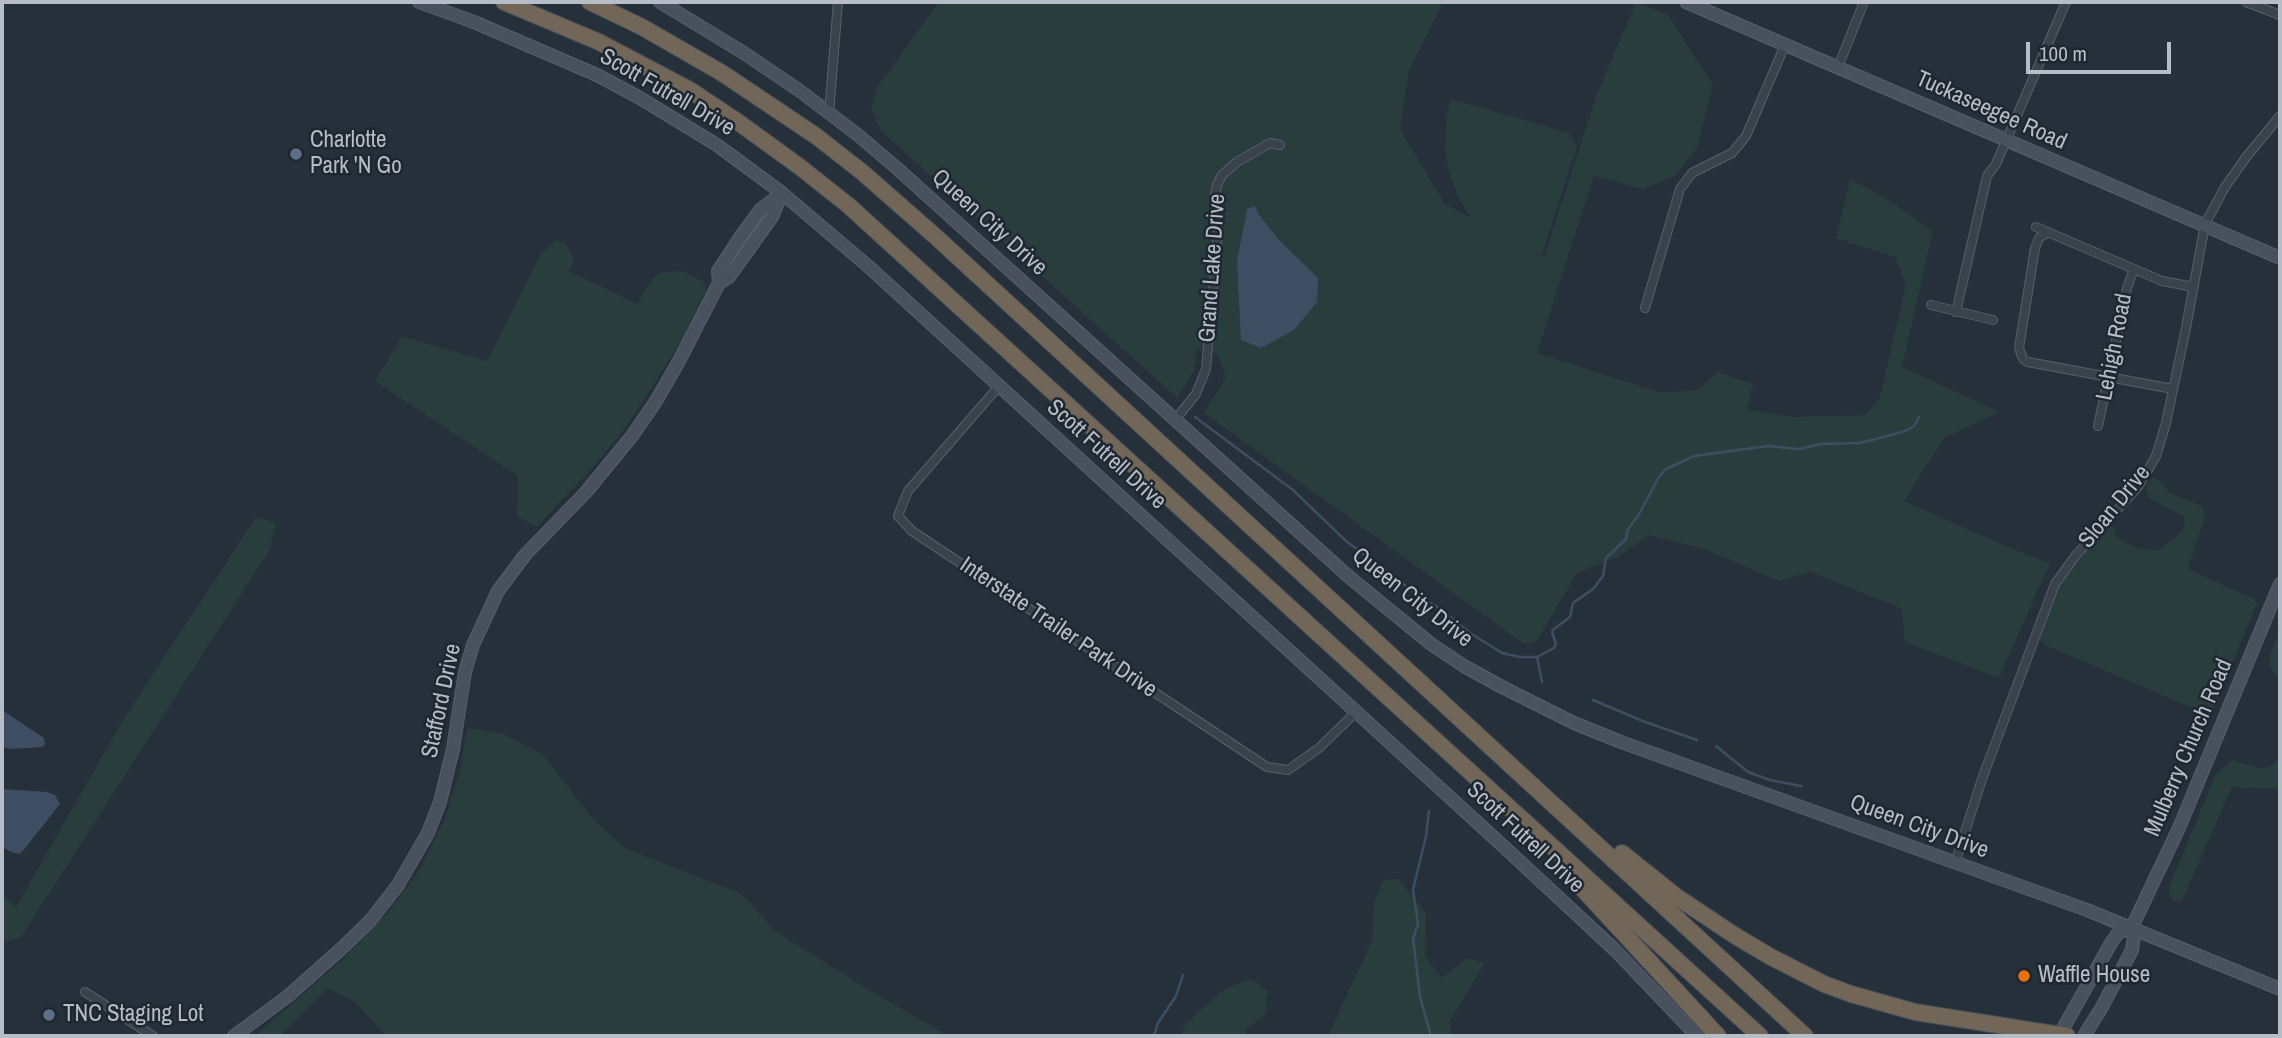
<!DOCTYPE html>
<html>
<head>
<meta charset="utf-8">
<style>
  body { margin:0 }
  #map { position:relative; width:2282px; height:1038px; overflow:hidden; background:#26303b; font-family:"Archivo Narrow",sans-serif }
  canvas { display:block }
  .frame { position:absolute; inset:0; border:4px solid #b6bdc7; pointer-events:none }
  .scale { position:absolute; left:2026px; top:42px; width:145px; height:32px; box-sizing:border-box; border:4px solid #b6bdc7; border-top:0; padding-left:9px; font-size:21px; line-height:24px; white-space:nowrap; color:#b6bdc7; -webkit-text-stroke:5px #1f2731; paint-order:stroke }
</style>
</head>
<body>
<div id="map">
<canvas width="2282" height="1038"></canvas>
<div class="frame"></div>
<div class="scale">100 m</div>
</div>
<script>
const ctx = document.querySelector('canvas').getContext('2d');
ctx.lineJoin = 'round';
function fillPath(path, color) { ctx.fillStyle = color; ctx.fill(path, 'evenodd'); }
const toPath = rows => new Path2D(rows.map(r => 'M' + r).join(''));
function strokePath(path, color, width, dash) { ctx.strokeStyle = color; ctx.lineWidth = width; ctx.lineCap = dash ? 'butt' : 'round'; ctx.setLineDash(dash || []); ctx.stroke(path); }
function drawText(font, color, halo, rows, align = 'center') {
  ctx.font = font + ' "Archivo Narrow",sans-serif'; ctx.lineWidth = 5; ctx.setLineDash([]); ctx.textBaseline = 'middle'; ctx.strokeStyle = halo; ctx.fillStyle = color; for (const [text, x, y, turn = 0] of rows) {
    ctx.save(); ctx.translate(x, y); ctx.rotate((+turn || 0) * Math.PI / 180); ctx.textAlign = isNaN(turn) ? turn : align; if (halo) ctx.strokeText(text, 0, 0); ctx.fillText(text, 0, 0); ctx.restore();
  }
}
fillPath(toPath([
  [939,2,1443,2,1409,70,1400,129,1445,204,1471,218,1458,197,1450,175,1445,149,1447,111,1452,99,1569,133,1577,146,1542,255,1525,247,1544,257,1597,94,1636,2,1668,15,1713,85,1697,148,1675,176,1643,189,1594,176,1537,353,1662,393,1697,390,1718,372,1753,384,1747,409,1792,417,1865,415,1880,397,1906,284,1895,257,1836,238,1850,179,1884,197,1933,231,1902,367,2000,412,1944,438,1904,501,2017,551,2050,563,1999,678,1905,642,1902,609,1811,572,1779,581,1707,550,1649,535,1619,556,1577,573,1537,641,1524,644,1204,413,1226,377,1217,353,1197,349,1194,371,1177,398,881,131,871,108,877,87],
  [556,240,565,243,575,261,568,271,638,304,646,287,659,273,683,271,704,282,706,290,683,338,629,423,596,464,537,527,517,516,518,476,375,381,402,336,487,361,540,255],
  [2153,477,2161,482,2170,493,2203,507,2205,519,2189,564,2190,570,2254,599,2257,603,2211,716,2043,644,2040,639,2052,601,2059,585,2067,571,2103,530,2110,526,2114,527,2116,536,2123,541,2135,547,2148,550,2159,550,2182,531,2185,523,2185,517,2151,499,2146,491,2148,483],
  [256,517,276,523,269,551,21,937,2,943,2,894,16,907,123,720],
  [2280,629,2280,679,2275,675,2269,666,2270,655],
  [467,728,502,733,542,754,596,822,627,849,742,894,775,931,874,993,949,1036,386,1036,354,1001,328,988,280,1036,255,1036,341,961,389,911,419,871,444,821,461,767],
  [2280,759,2280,789,2233,787,2231,789,2182,901,2178,903,2173,901,2169,896,2169,887,2215,776,2226,764,2233,760,2261,769,2271,766],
  [1398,879,1426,913,1425,957,1442,978,1466,958,1485,963,1449,1023,1452,1036,1328,1036,1372,940,1374,902,1384,880],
  [1252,979,1268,992,1265,1015,1246,1029,1246,1036,1181,1036,1186,1023,1226,988]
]), '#293d3d');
fillPath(toPath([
  [1255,206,1259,215,1279,240,1318,278,1317,302,1294,330,1261,348,1241,340,1237,262,1247,209],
  [2,710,44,738,45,744,42,747,9,749,2,746],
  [2,789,47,792,55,795,60,804,22,852,19,854,11,852,2,847]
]), '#3e4e62');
strokePath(toPath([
  [1195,417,1293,490,1346,541,1422,598,1439,608,1470,633,1502,653,1519,657,1537,657,1554,648,1556,644,1552,632,1554,629,1570,617,1573,603,1593,589,1603,576,1606,558,1626,539,1628,529,1638,516,1659,477,1666,469,1694,456,1723,452,1768,446,1799,449,1821,444,1859,443,1872,440,1905,431,1914,426,1919,417],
  [1537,657,1542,682],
  [1593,700,1645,722,1697,740],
  [1716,746,1748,772,1770,780,1801,786],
  [1429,811,1426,836,1413,890,1418,924,1413,938,1420,997,1431,1036],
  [1154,1036,1158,1023,1176,996,1183,975]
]), '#3e4e62', 2.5);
const street = toPath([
  [2246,2,2280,15],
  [1838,67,1864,2],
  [829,113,838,2],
  [2036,227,2162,281,2194,287],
  [2048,232,2039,238,2035,248,2019,348,2023,359,2028,362,2173,389],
  [1931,305,1993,320],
  [1645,308,1680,189,1692,173,1732,153,1746,136,1785,45],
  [1956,312,1987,176,1996,164,2066,2],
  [999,386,908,491,898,516,912,531,1267,767,1288,770,1319,748,1356,712],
  [1175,420,1196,394,1206,369,1218,232,1215,195,1217,185,1222,175,1237,162,1270,143,1280,145],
  [2098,426,2127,288,2134,269],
  [1955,863,1982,779,2055,584,2076,555,2138,487,2156,456,2166,423,2186,328,2205,224,2225,187,2247,156,2280,116],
  [85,992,153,1036]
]);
const secondary = toPath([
  [419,2,474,22,597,75,640,98,717,145,782,193,869,267,1502,845,1615,950,1697,1036],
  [660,2,744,53,800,91,858,135,899,170,1348,576,1431,644,1464,666,1502,687,1574,723,1621,742,2087,910,2280,989],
  [1686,2,2280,258],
  [782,193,772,217,729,277,719,283,718,271,741,236,761,209,782,193],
  [2060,1034,2111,943,2118,933,2132,927],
  [234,1036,288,996,341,949,370,921,398,885,428,833,440,802,453,749,465,672,473,645,498,591,525,555,586,492,632,436,656,401,679,361,719,283],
  [2084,1036,2102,1007,2132,950,2134,936,2132,927,2179,828,2280,584]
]);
const highway = toPath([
  [504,2,599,42,690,90,738,122,800,167,848,205,1760,1036],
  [590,2,642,27,722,73,816,136,862,172,935,236,1805,1036],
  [1622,853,1677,897,1734,935,1771,957,1824,984,1851,994,1915,1012,2067,1036],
  [1569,874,1718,1036]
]);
strokePath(street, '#58606a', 10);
strokePath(secondary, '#58606a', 14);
strokePath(highway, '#454d57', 18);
strokePath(street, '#3a424c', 8);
strokePath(secondary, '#49515e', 12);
strokePath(highway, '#716658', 16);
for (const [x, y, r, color] of [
  [296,154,7,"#5c6f8a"],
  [2024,976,7,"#e8710a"],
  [49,1015,7,"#5c6f8a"]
]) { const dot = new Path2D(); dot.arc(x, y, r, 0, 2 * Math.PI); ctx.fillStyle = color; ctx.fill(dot); strokePath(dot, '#1f2731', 2.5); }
drawText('23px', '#b6bdc7', '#1f2731', [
  ["Scott Futrell Drive",667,93,30],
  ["Tuckaseegee Road",1991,111,24],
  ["Queen City Drive",989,223,42],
  ["Grand Lake Drive",1213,268,-86],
  ["Lehigh Road",2115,347,-79],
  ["Scott Futrell Drive",1106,455,42],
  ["Sloan Drive",2115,507,-51],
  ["Queen City Drive",1412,598,38],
  ["Interstate Trailer Park Drive",1058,628,34],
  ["Stafford Drive",442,701,-78],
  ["Mulberry Church Road",2189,748,-67],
  ["Queen City Drive",1919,827,20],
  ["Scott Futrell Drive",1525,838,43]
]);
drawText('23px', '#b6bdc7', '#1f2731', [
  ["Charlotte",310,141],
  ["Park 'N Go",310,167],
  ["Waffle House",2038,976],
  ["TNC Staging Lot",63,1015]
], 'left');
</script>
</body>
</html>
